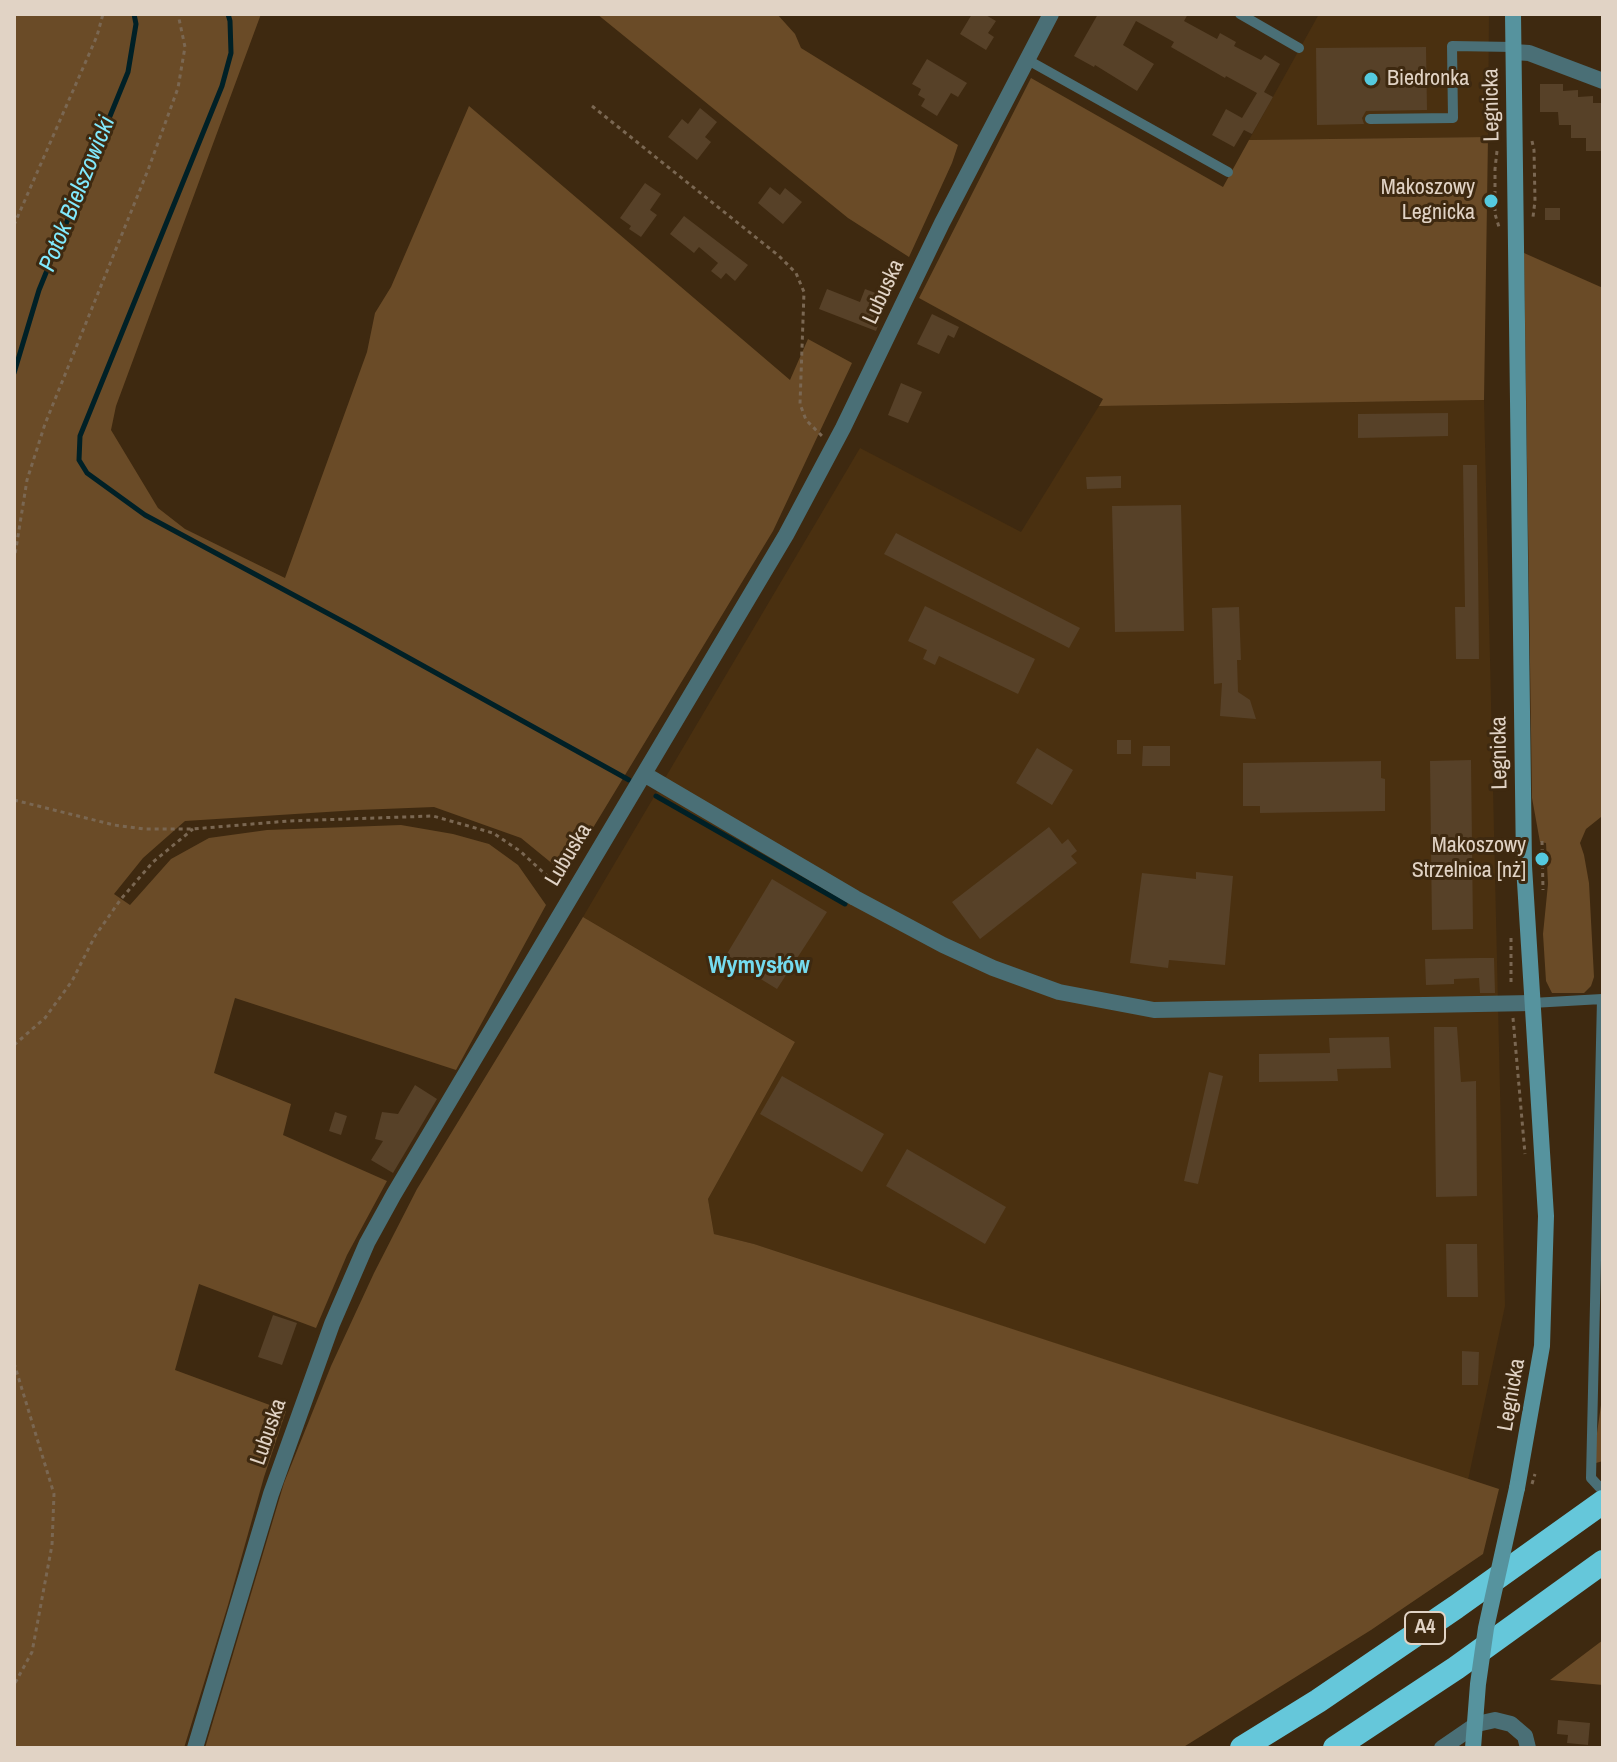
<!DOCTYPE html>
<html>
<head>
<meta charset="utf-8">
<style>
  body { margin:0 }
  #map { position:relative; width:1617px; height:1762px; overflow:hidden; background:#3e2910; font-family:"Archivo Narrow",sans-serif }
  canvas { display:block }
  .frame { position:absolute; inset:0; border:16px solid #e1d3c5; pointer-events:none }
</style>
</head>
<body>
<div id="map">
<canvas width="1617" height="1762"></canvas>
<div class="frame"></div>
</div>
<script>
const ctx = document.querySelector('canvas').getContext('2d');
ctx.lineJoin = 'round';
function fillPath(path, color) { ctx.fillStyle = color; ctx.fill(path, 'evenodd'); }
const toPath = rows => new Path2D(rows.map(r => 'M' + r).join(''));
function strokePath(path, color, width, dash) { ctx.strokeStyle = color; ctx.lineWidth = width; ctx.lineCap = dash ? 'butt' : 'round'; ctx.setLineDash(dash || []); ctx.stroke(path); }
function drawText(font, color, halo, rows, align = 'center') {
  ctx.font = font + ' "Archivo Narrow",sans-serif'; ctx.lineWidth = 6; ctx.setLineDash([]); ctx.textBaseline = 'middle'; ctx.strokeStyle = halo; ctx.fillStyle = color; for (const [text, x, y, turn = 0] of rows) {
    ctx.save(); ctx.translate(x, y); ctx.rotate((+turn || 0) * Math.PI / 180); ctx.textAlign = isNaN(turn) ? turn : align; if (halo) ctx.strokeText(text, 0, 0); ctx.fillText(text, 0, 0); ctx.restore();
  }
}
fillPath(toPath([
  [1319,14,1489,14,1488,137,1249,140],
  [1484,400,1505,1306,1468,1480,754,1244,714,1234,708,1199,795,1042,583,917,860,448,1021,532,1099,406]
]), '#4a3010');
fillPath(toPath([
  [14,14,261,14,116,406,111,430,158,508,185,529,285,578,367,352,375,313,391,287,469,106,790,380,808,339,852,363,773,531,565,874,521,838,434,807,358,810,185,821,143,858,114,894,130,905,171,859,209,838,267,830,401,825,453,834,489,844,518,865,546,905,456,1070,235,998,214,1073,291,1104,283,1135,387,1181,347,1255,316,1328,199,1284,175,1370,286,1411,264,1477,228,1605,184,1748,14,1748],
  [597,14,777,14,795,34,801,48,958,145,952,163,909,257,848,218],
  [1031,78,1223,187,1249,140,1488,137,1484,400,1099,406,1103,399,919,298],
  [1524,253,1603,288,1603,812,1601,817,1586,829,1580,843,1584,855,1589,883,1594,977,1591,986,1584,993,1552,993,1546,981,1543,934,1548,884,1546,843,1540,842,1532,798],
  [583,917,795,1042,708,1199,714,1234,754,1244,1499,1489,1483,1554,1371,1630,1182,1748,205,1748,284,1483,331,1366,374,1273,417,1189],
  [1603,1343,1603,1461,1596,1463,1596,1440,1601,1405],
  [1603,1640,1603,1685,1550,1680]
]), '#6a4b27');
strokePath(toPath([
  [228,14,230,21,231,53,222,86,80,436,79,460,87,473,145,515,355,628,629,780],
  [14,373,39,290,128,72,136,24,134,14],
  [656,796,845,904]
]), '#002026', 5);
fillPath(toPath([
  [972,14,984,14,996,21,988,33,994,37,986,50,960,34],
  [1098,14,1188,14,1184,21,1217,39,1220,33,1236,42,1234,46,1261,60,1265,55,1280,64,1264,92,1273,97,1252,134,1244,130,1234,147,1212,135,1226,109,1242,118,1257,93,1226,76,1225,78,1171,47,1174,42,1136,21,1123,45,1154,64,1137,91,1095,65,1094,67,1074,56],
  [1426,47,1427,110,1366,111,1362,118,1364,124,1317,125,1316,48],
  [927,59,967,83,958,97,951,93,937,116,921,106,925,99,918,95,921,89,912,84],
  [1540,84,1563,84,1563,91,1578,90,1578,97,1593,96,1593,103,1603,103,1603,151,1586,151,1586,138,1571,138,1571,125,1559,125,1558,112,1540,112],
  [700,108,717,122,705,137,711,142,697,160,668,137,682,119,688,124],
  [645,183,661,194,650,210,657,215,641,237,629,229,631,226,620,218],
  [770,187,780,195,785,188,802,202,783,224,758,203],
  [1545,208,1560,208,1560,220,1545,220],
  [684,216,748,265,735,281,726,273,721,279,711,271,718,263,699,247,694,253,670,234],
  [827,289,860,302,865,289,889,298,876,331,819,309],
  [932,314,959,327,954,338,948,335,939,354,917,344],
  [901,383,922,392,908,423,888,415],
  [1448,413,1448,436,1358,438,1358,414],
  [1463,465,1477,465,1479,659,1456,659,1455,607,1465,607],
  [1121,476,1121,488,1087,489,1086,477],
  [1181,505,1184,631,1115,632,1112,506],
  [896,533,1080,628,1069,648,884,554],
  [925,606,1035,659,1018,694,939,656,935,665,923,659,927,650,908,641],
  [1239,607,1241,660,1237,660,1238,692,1250,700,1256,719,1220,716,1222,683,1214,684,1212,608],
  [1117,740,1131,740,1131,754,1117,754],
  [1143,746,1170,746,1170,766,1142,766],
  [1037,748,1073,770,1052,805,1016,783],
  [1471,760,1473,929,1432,930,1430,761],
  [1381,761,1381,778,1385,779,1385,811,1260,813,1260,806,1243,806,1243,763],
  [1049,827,1062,844,1068,839,1077,851,1071,856,1077,863,980,939,952,902],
  [1196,872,1233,876,1225,965,1169,960,1168,968,1130,963,1142,873,1196,879],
  [772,879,827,912,777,989,725,957],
  [1479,958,1494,958,1495,993,1480,993,1479,978,1454,979,1454,984,1426,985,1425,959],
  [1434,1027,1457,1027,1461,1082,1476,1081,1477,1196,1436,1197],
  [1389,1037,1391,1068,1337,1069,1338,1081,1259,1082,1259,1054,1330,1053,1329,1038],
  [1209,1072,1223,1076,1198,1184,1184,1181],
  [782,1076,884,1134,862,1172,760,1114],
  [415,1085,437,1099,393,1173,371,1160,383,1141,375,1139,382,1112,398,1114],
  [335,1112,347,1116,341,1135,329,1131],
  [907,1149,1006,1207,985,1244,886,1186],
  [1446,1244,1477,1244,1478,1297,1447,1297],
  [273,1315,297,1323,282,1365,258,1357],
  [1462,1351,1479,1352,1478,1385,1462,1385],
  [1558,1720,1590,1723,1588,1745,1567,1743,1568,1735,1557,1734]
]), '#574128');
strokePath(toPath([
  [592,106,779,256,796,273,804,292,800,404,806,420,822,436],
  [1532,141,1534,150,1535,201,1533,217],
  [1497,151,1495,169,1495,214,1499,227],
  [14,225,97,36,103,14],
  [14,561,27,480,45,424,148,170,178,88,185,47,178,14],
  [14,800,114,825,144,829,193,829,288,821,433,816,493,833,520,851,558,886],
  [1542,841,1543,890],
  [1511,938,1511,986],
  [1513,1018,1525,1154],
  [14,1045,45,1018,72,981,95,936,121,899,153,862,193,829],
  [14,1363,54,1494,52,1545,32,1652,14,1685]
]), '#7a6752', 3, [4, 4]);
strokePath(toPath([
  [1240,14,1299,48],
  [1026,59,1228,172],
  [1370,119,1453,118,1452,46,1514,47],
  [1532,1003,1602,999,1591,1478,1603,1491]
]), '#4a6f76', 10);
strokePath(toPath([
  [1514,52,1529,53,1603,81],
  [644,774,855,898,943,945,993,968,1059,992,1154,1010,1532,1003],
  [195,1748,271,1494,332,1324,367,1243,394,1194,786,535,843,428,942,223,1051,14],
  [1442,1748,1477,1724,1495,1720,1511,1724,1525,1736,1528,1748]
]), '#4a6f76', 16);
strokePath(toPath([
  [1513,14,1524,866,1546,1216,1542,1346,1517,1488]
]), '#56939e', 16);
strokePath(toPath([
  [1242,1748,1318,1701,1456,1607,1603,1502],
  [1335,1748,1456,1668,1603,1562]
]), '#65c7da', 24);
strokePath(toPath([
  [1532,1484,1535,1474]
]), '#7a6752', 3, [4, 4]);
strokePath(toPath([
  [1473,1748,1478,1684,1486,1628,1517,1488]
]), '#56939e', 16);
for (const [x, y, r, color] of [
  [1371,79,8,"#55cadf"],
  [1491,201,8,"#55cadf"],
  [1542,859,8,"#55cadf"]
]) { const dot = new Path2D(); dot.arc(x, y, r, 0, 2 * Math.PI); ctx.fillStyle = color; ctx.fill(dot); strokePath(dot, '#3e2910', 3); }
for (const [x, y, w] of [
  [1425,1628,40]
]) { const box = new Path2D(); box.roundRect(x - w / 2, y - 16, w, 32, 6); ctx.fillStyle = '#3e2910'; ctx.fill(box); strokePath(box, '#e1d3c5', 2); }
drawText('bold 20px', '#e1d3c5', null, [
  ["A4",1425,1628]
]);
drawText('22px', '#e1d3c5', '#3e2910', [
  ["Biedronka",1387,79,"left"],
  ["Makoszowy",1475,188],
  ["Legnicka",1475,213],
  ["Makoszowy",1526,846],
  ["Strzelnica [nż]",1526,871]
], 'right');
drawText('22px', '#e1d3c5', '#3e2910', [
  ["Legnicka",1492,105,-91],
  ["Lubuska",884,292,-65],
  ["Legnicka",1500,753,-91],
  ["Lubuska",569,855,-59],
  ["Legnicka",1512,1395,-80],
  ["Lubuska",269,1432,-71]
]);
drawText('italic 24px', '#81e9fd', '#3e2910', [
  ["Potok Bielszowicki",78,194,-68]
]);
drawText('bold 24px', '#74dbef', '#3e2910', [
  ["Wymysłów",759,967]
]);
</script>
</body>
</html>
